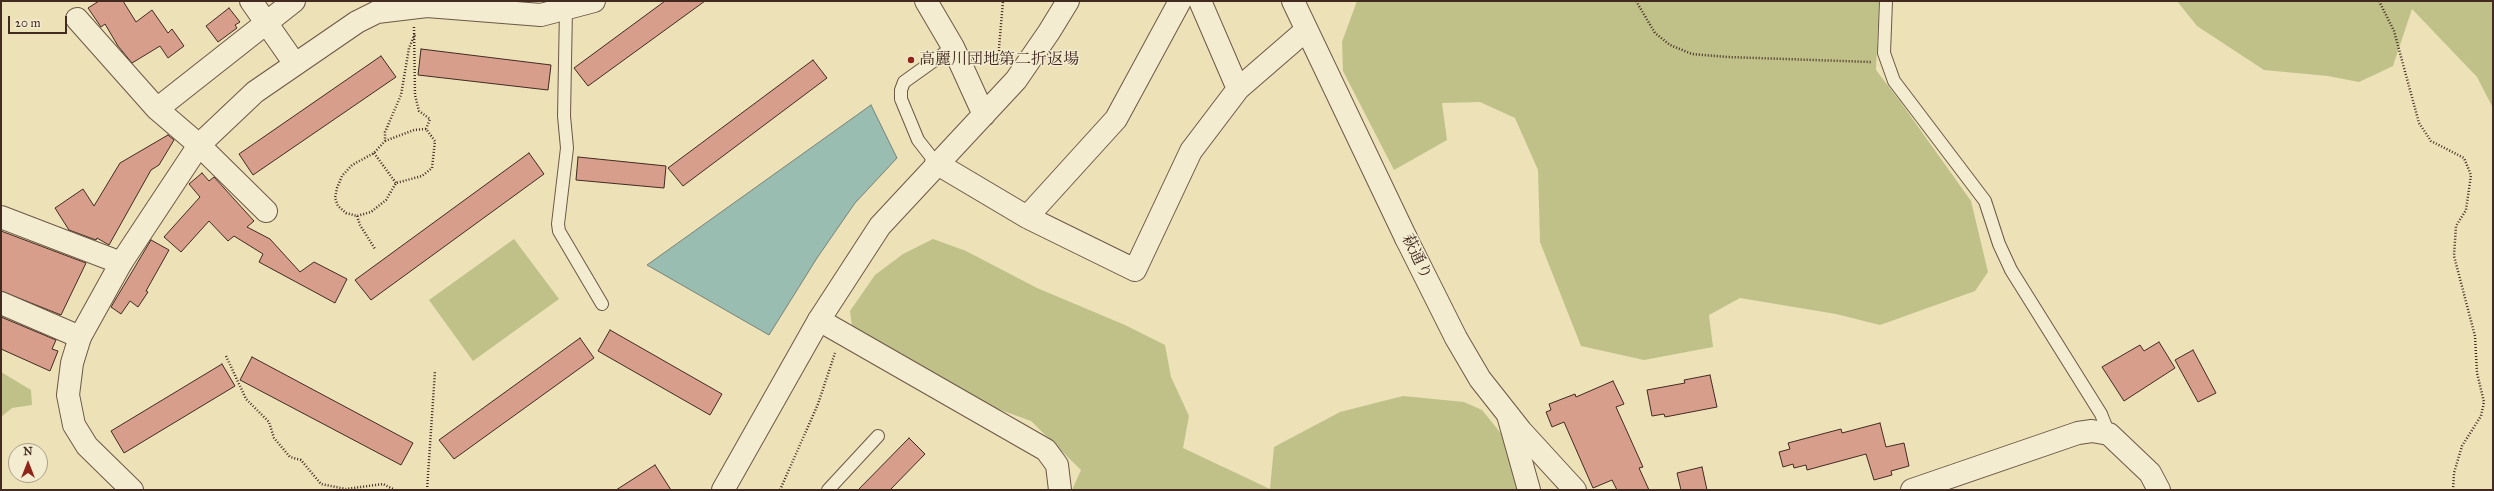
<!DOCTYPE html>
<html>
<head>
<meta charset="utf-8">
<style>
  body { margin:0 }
  #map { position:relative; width:2494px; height:491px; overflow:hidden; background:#ece1b7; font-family:"IM FELL Great Primer",serif }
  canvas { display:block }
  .frame { position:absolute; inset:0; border:2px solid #422a21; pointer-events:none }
  .north { position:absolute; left:8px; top:443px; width:40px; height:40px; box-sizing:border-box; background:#f3ecd0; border:1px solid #ac9e8a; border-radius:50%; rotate:0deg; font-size:11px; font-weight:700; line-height:16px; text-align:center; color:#422a21 }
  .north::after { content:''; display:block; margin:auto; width:14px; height:18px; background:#8f2418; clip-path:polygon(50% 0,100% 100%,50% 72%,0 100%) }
  .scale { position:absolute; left:8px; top:16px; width:59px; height:18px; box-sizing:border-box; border:2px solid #422a21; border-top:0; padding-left:5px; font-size:12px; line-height:14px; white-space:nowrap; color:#422a21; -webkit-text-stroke:3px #f3ecd0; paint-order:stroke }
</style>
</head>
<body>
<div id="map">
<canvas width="2494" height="491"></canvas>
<div class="frame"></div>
<div class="north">N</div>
<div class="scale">20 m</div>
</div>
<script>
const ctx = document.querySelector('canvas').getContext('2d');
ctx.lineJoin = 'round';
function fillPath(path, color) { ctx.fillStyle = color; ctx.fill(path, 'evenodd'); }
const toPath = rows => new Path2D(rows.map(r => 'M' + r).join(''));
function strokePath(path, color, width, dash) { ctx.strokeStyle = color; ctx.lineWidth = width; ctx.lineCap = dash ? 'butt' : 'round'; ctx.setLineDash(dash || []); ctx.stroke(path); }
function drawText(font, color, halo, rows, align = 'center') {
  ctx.font = font + ' "IM FELL Great Primer","Noto Serif JP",serif'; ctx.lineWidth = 3; ctx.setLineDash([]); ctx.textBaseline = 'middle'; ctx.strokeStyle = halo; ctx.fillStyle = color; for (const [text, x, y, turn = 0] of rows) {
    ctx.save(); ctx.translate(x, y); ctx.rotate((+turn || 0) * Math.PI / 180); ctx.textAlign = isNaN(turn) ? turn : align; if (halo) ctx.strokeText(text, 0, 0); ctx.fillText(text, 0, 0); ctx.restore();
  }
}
fillPath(toPath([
  [1357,1,1879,1,1876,70,1899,100,1971,201,1988,272,1975,291,1880,325,1836,314,1740,298,1709,315,1713,347,1644,360,1581,346,1540,242,1538,170,1515,118,1480,102,1442,103,1447,140,1394,170,1343,71,1342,42],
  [2177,1,2493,1,2493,108,2477,77,2412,9,2393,66,2359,82,2328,76,2264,70,2197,26],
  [514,239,559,299,473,361,429,300],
  [933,239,966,251,1037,288,1125,325,1165,345,1171,377,1189,416,1183,448,1270,489,1274,447,1340,412,1403,396,1464,402,1482,410,1512,447,1520,490,1072,490,1081,470,1031,421,962,396,852,326,850,311,875,275,903,254],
  [1,372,31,390,32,405,12,408,1,417]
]), '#bfc189');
const water = toPath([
  [871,105,897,158,855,203,817,258,769,335,647,265,871,105]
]);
fillPath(water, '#99bdb0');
strokePath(water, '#768277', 1);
const building = toPath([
  [99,1,123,1,136,22,152,10,168,33,172,29,184,46,168,58,160,46,132,63,118,46,105,24,101,27,88,8,99,1],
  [665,1,705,1,588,86,574,68,665,1],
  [229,8,240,22,235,25,237,28,218,42,206,26,229,8],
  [421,49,551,65,548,90,418,75,421,49],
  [381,56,396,77,253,175,239,154,381,56],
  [813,60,827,78,683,186,668,168,813,60],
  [168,135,174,140,159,165,151,170,109,245,97,238,96,240,69,230,55,208,83,189,94,206,120,163,168,135],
  [529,153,544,174,371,300,355,280,529,153],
  [578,157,666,166,664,188,576,180,578,157],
  [202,173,209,181,214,177,254,221,247,227,270,239,300,272,314,262,347,279,335,303,259,262,263,254,234,236,228,241,209,221,181,252,164,237,200,197,189,184,202,173],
  [1,231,86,263,61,315,1,291,1,231],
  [151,240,169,250,146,291,148,292,138,307,130,301,121,314,111,307,151,240],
  [1,317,56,340,52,349,58,351,50,371,1,349,1,317],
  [610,330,722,394,710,415,598,351,610,330],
  [580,338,594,358,454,459,439,440,580,338],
  [2159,342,2175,368,2124,401,2102,367,2140,345,2144,351,2159,342],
  [2193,350,2216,393,2198,402,2175,360,2193,350],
  [252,357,413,443,401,465,240,380,252,357],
  [222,364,235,386,124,453,111,431,222,364],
  [1710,375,1717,407,1665,417,1664,414,1652,416,1647,390,1685,383,1684,380,1710,375],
  [1613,381,1624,404,1616,407,1643,467,1639,468,1649,490,1617,490,1612,480,1593,488,1564,422,1552,427,1546,412,1551,410,1549,404,1575,394,1576,397,1613,381],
  [1880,423,1886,447,1904,443,1909,466,1891,471,1892,475,1874,480,1866,454,1807,470,1806,465,1794,468,1793,464,1783,467,1779,452,1790,449,1788,443,1841,429,1842,433,1880,423],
  [909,438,925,454,890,490,858,490,909,438],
  [655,465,671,490,616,490,655,465],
  [1702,467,1707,490,1681,490,1677,473,1702,467]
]);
fillPath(building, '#d79e8c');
strokePath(building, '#422a21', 1);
const service = toPath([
  [1886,1,1884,53,1894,81,1985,201,1999,244,2011,270,2101,414,2109,434],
  [566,9,564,116,567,148,558,224,559,231,602,304],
  [936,163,918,140,901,99,901,90,904,82,953,47],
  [828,490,878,436]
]);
const minor = toPath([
  [251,1,295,64],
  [1200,1,1238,89],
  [1293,1,1406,238],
  [77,19,157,109,199,145,266,211],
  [157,109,294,1],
  [936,163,1027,217,1135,270,1191,151,1238,89,1305,31],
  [1,217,121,263],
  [1027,217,1116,119,1180,1],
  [1,303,80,337],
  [819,320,1046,450,1057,465,1060,490],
  [1508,415,1529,490],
  [1912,490,2078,433,2092,431,2109,434,2150,473,2159,490]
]);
const tertiary = toPath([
  [926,1,953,47,984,115],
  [1406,238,1456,338,1480,379,1521,431,1575,490],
  [132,490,87,446,74,425,68,395,72,363,80,337,121,263,199,145,255,92,357,22,377,12,427,6,541,15,594,1],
  [723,490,819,320,880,226,1016,80,1049,32,1068,1]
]);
strokePath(service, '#6c5846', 14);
strokePath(minor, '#6c5846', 24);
strokePath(tertiary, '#6c5846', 24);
strokePath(toPath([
  [1636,1,1655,33,1670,45,1692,54,1728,57,1871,62],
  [2379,1,2394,31,2419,123,2431,141,2464,158,2471,175,2466,210,2456,226,2454,256,2475,336,2477,373,2484,402,2481,416,2462,446,2454,473,2453,490],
  [414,27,415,95,419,111,430,119,426,129],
  [1000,66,999,48,1003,1],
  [385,141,414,130,426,129,435,141,432,168,422,176,396,183,386,200,371,212,357,216,346,213,338,206,335,198,337,188,342,176,352,165,374,153,385,141,385,132,401,95,409,48,415,34],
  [374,153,396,183],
  [357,216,360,225,375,249],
  [226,356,246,399,269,422,274,438,290,457,301,460,321,484,346,489,383,484,395,490],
  [427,490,435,371],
  [780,490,818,404,835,353]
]), '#422a21', 2.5, [1, 2]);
strokePath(service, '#f3ecd0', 12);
strokePath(minor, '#f3ecd0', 22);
strokePath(tertiary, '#f3ecd0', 22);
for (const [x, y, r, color] of [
  [911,60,4,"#8f2418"]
]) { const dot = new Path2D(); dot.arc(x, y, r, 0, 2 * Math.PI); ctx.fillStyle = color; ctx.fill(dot); strokePath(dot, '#f3ecd0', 1.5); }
drawText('16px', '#422a21', '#f3ecd0', [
  ["高麗川団地第二折返場",919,60]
], 'left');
drawText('16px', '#422a21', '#f3ecd0', [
  ["萩通り",1416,257,64]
]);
</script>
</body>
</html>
